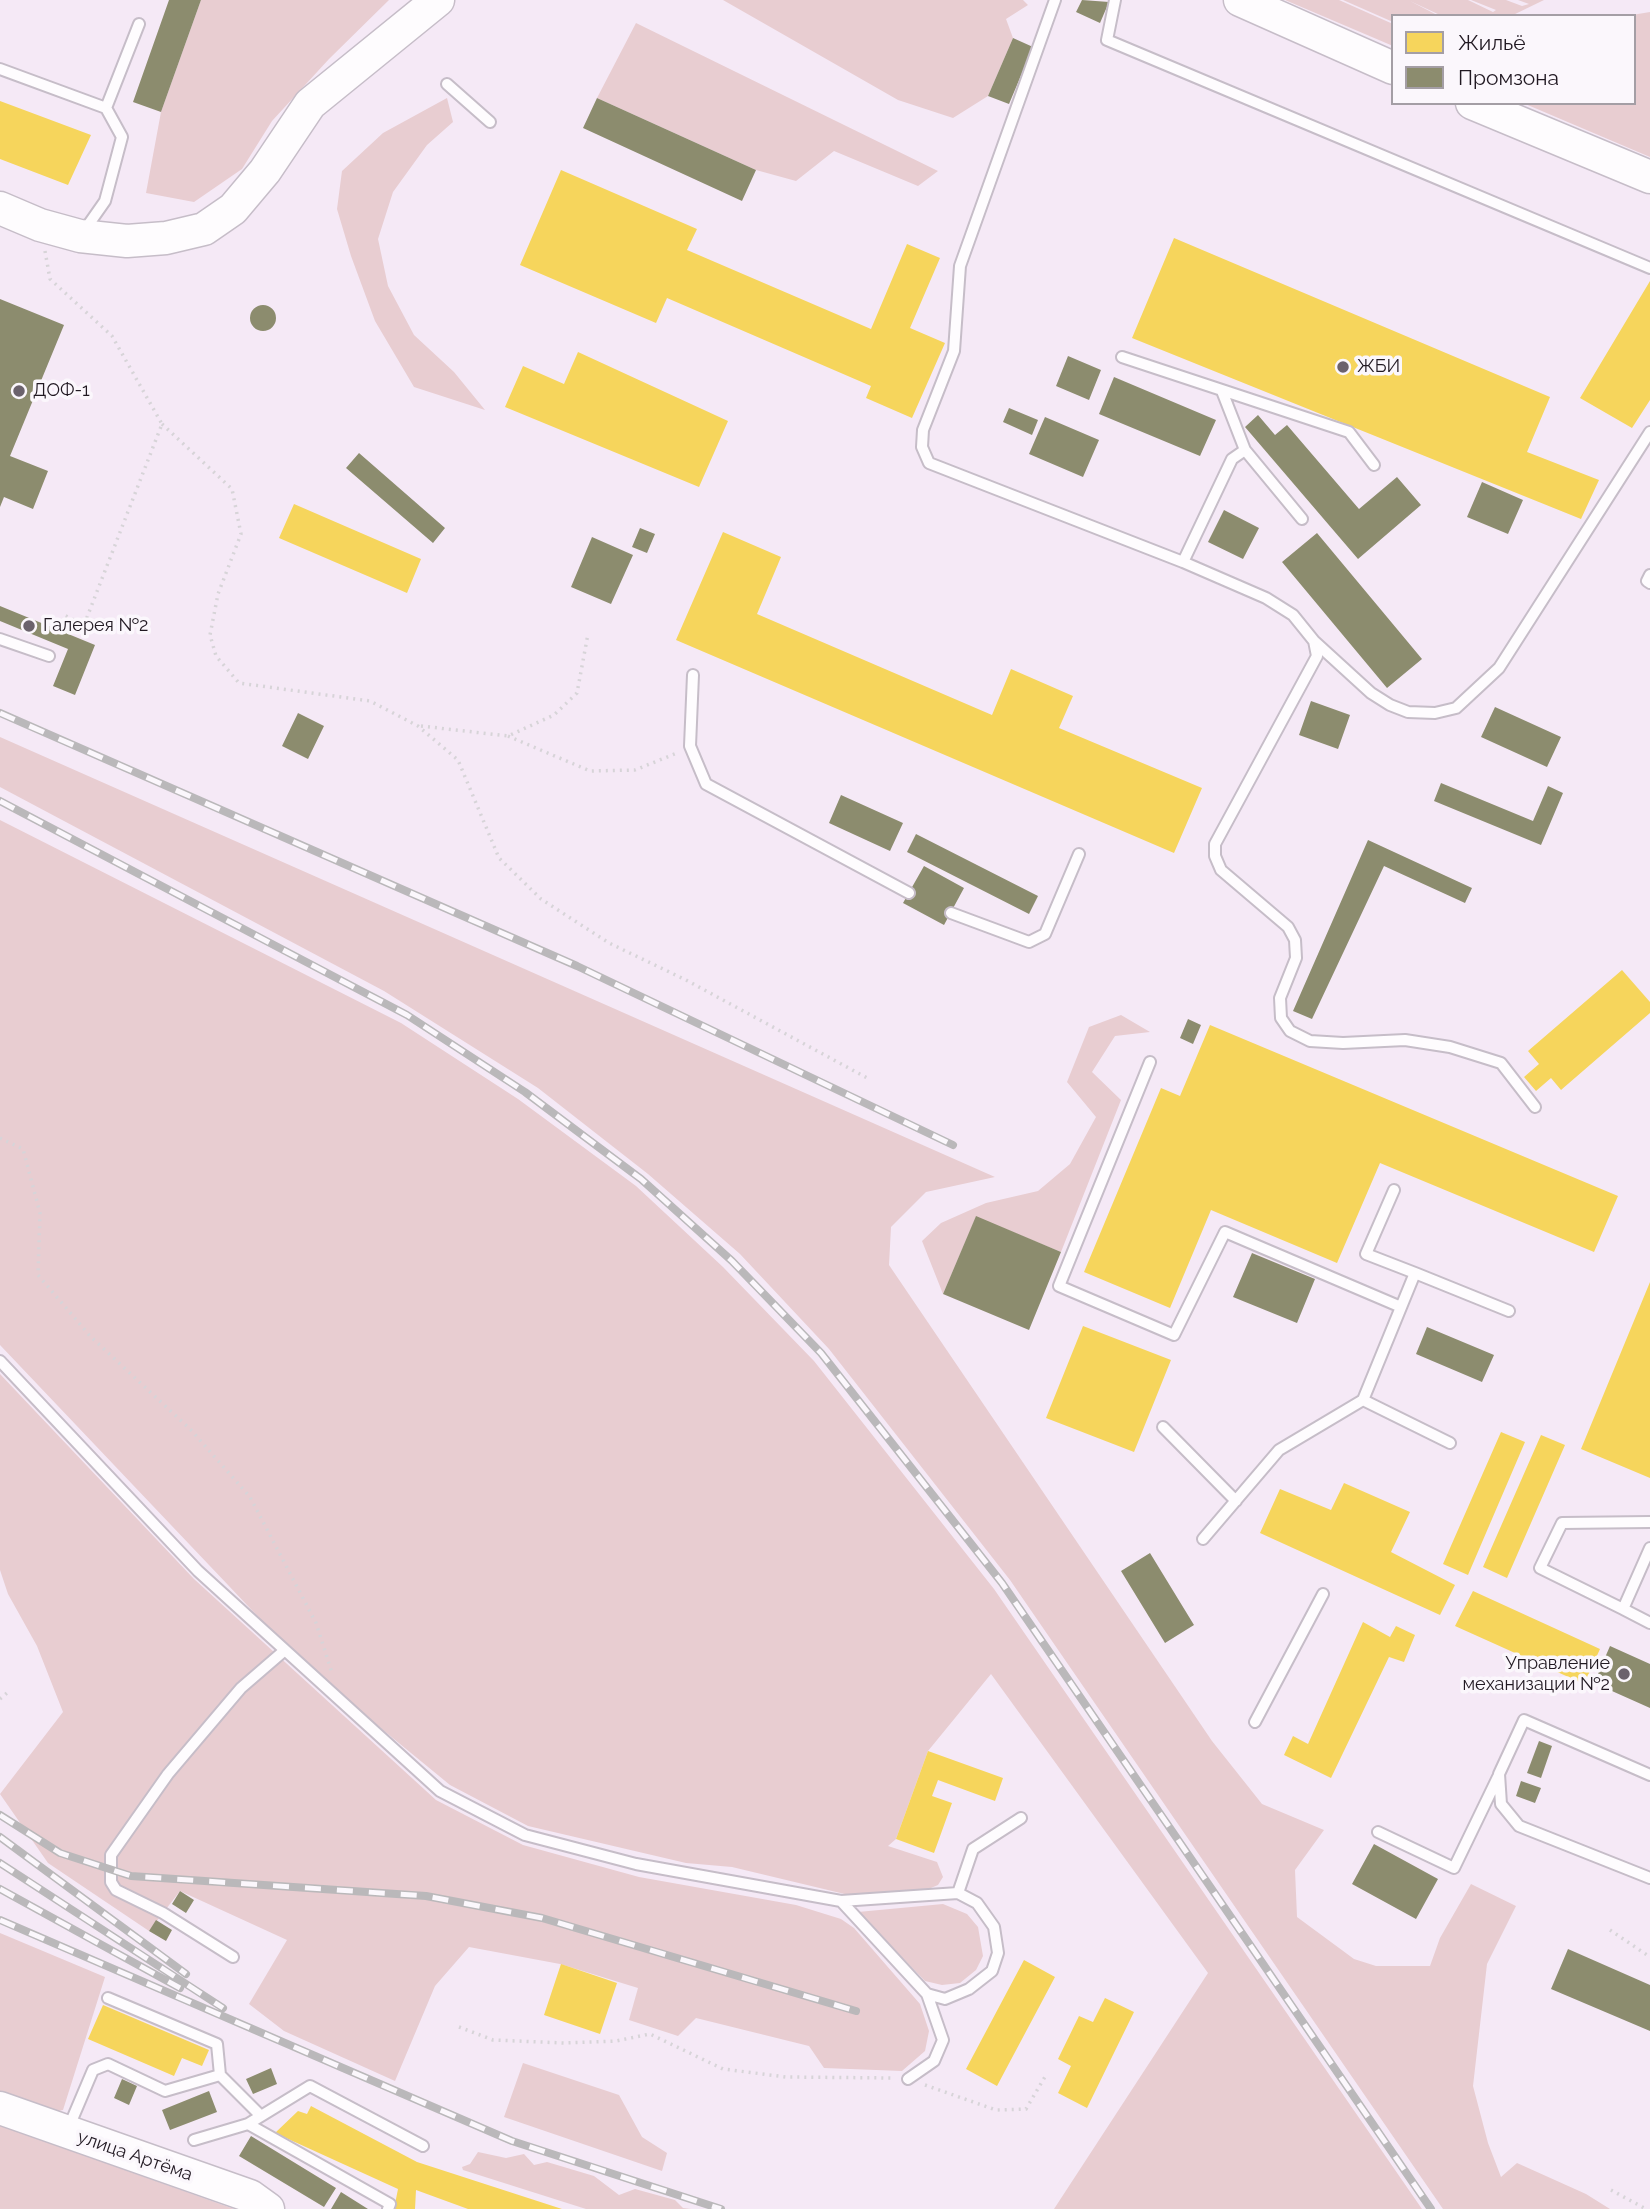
<!DOCTYPE html>
<html>
<head>
<meta charset="utf-8">
<style>
  body { margin:0 }
  #map { position:relative; width:1650px; height:2209px; overflow:hidden; background:#f5e9f6; font-family:Raleway,sans-serif }
  canvas { display:block }
  .legend { position:absolute; left:1391px; top:14px; width:245px; height:91px; box-sizing:border-box; background:#fbf7fc; border:2px solid #a49ea5; margin:0; padding:9px 12px; list-style:none; font-size:21px; color:#211922 }
  .legend li { display:flex; align-items:center; gap:14px; height:35px }
  .legend b { width:35px; border:2px solid #a49ea5 }
</style>
</head>
<body>
<div id="map">
<canvas width="1650" height="2209"></canvas>
<ul class="legend">
<li><b style="height:19px;background:#f6d55c"></b>Жильё</li>
<li><b style="height:19px;background:#8c8c6e"></b>Промзона</li>
</ul>
</div>
<script>
const ctx = document.querySelector('canvas').getContext('2d');
ctx.lineJoin = 'round';
function fillPath(path, color) { ctx.fillStyle = color; ctx.fill(path, 'evenodd'); }
const toPath = rows => new Path2D(rows.map(r => 'M' + r).join(''));
function strokePath(path, color, width, dash) { ctx.strokeStyle = color; ctx.lineWidth = width; ctx.lineCap = dash ? 'butt' : 'round'; ctx.setLineDash(dash || []); ctx.stroke(path); }
function drawText(font, color, halo, rows, align = 'center') {
  ctx.font = font + ' Raleway,sans-serif'; ctx.lineWidth = 7; ctx.setLineDash([]); ctx.textBaseline = 'middle'; ctx.strokeStyle = halo; ctx.fillStyle = color; for (const [text, x, y, turn = 0] of rows) {
    ctx.save(); ctx.translate(x, y); ctx.rotate((+turn || 0) * Math.PI / 180); ctx.textAlign = isNaN(turn) ? turn : align; if (halo) ctx.strokeText(text, 0, 0); ctx.fillText(text, 0, 0); ctx.restore();
  }
}
fillPath(toPath([
  [201,0,389,0,329,59,272,121,242,169,194,202,146,193,161,112],
  [723,0,1023,0,1028,5,1006,19,1013,38,988,96,953,118,898,100],
  [1285,0,1339,0,1393,24,1393,46],
  [1343,0,1468,0,1493,12,1496,10,1471,0,1506,0,1522,6,1529,4,1518,0,1544,0,1511,16,1442,16,1410,1,1439,16,1393,16,1393,22],
  [1650,12,1650,157,1523,103,1634,103,1634,16,1626,16],
  [636,23,938,171,918,186,834,151,796,181,756,170,597,98],
  [447,98,453,122,427,145,393,192,378,239,388,286,414,335,454,372,485,410,414,387,375,321,351,256,337,209,342,171,383,133],
  [0,737,995,1177,926,1192,891,1227,889,1265,1212,1741,1262,1804,1324,1830,1295,1870,1297,1917,1354,1959,1376,1966,1430,1966,1440,1938,1471,1884,1516,1906,1487,1964,1473,2086,1488,2143,1501,2177,1517,2163,1586,2194,1610,2209,1443,2209,1010,1580,829,1349,740,1254,648,1174,538,1088,384,991,0,787],
  [0,820,401,1023,518,1099,636,1186,723,1267,814,1361,994,1589,1422,2209,1054,2209,1208,1973,991,1674,928,1751,896,1839,888,1846,937,1862,943,1877,938,1885,926,1890,853,1896,732,1867,686,1863,528,1826,450,1785,361,1712,266,1625,0,1345],
  [1121,1015,1150,1032,1115,1036,1092,1072,1121,1100,1061,1252,976,1217,943,1294,922,1241,941,1223,986,1203,1038,1191,1070,1164,1096,1117,1067,1082,1089,1027],
  [0,1374,194,1579,436,1800,523,1845,639,1877,796,1905,841,1919,854,1928,920,2004,929,2031,925,2051,902,2071,824,2068,809,2046,696,2018,678,2036,629,2020,638,1988,560,1964,469,1947,435,1986,395,2081,284,2031,249,2004,287,1940,180,1891,149,1931,48,1863,0,1794,63,1712,37,1646,8,1594,0,1570],
  [943,1904,967,1914,978,1927,983,1956,976,1970,960,1983,942,1985,925,1981,858,1912],
  [0,1933,105,1977,63,2110,54,2112,0,2094],
  [523,2063,619,2095,642,2137,667,2153,662,2171,504,2117],
  [0,2125,234,2209,0,2209],
  [478,2152,506,2158,524,2154,534,2165,547,2162,594,2176,619,2195,635,2189,675,2200,683,2208,691,2209,586,2209,463,2170,462,2167,470,2164]
]), '#e8cdd1');
fillPath(toPath([
  [0,101,91,135,68,185,0,159],
  [561,170,697,229,687,250,871,329,907,244,940,258,910,328,945,343,912,418,866,398,871,386,667,298,656,323,520,265],
  [1174,238,1550,397,1527,452,1599,480,1581,519,1132,338],
  [1650,281,1650,400,1632,428,1580,398],
  [578,352,728,421,699,487,505,407,523,366,564,384],
  [294,504,421,559,407,593,279,538],
  [723,532,781,557,757,614,992,715,1011,669,1073,696,1059,728,1202,788,1174,853,676,640],
  [1622,970,1650,1002,1650,1013,1561,1090,1551,1078,1536,1091,1524,1077,1539,1064,1528,1051],
  [1210,1025,1618,1196,1594,1252,1380,1163,1337,1263,1211,1210,1170,1308,1084,1272,1161,1088,1180,1096],
  [1650,1282,1650,1478,1581,1449],
  [1083,1326,1171,1360,1134,1452,1046,1418],
  [1501,1432,1525,1442,1468,1575,1443,1564],
  [1541,1435,1565,1445,1507,1578,1483,1567],
  [1344,1483,1410,1512,1391,1552,1455,1585,1440,1615,1260,1533,1280,1489,1331,1510],
  [1473,1591,1600,1649,1584,1684,1455,1626],
  [1363,1622,1390,1637,1396,1626,1415,1635,1404,1662,1389,1657,1331,1778,1284,1755,1293,1736,1308,1744],
  [928,1751,1003,1778,995,1801,938,1780,932,1796,952,1803,934,1853,896,1839],
  [1024,1960,1055,1977,997,2086,966,2069],
  [561,1964,617,1983,600,2034,544,2015],
  [1105,1998,1134,2012,1087,2108,1058,2093,1071,2066,1058,2059,1079,2016,1093,2022],
  [103,2005,209,2050,202,2066,182,2058,174,2076,88,2039],
  [311,2106,417,2162,562,2209,468,2209,416,2190,415,2209,394,2209,398,2189,275,2133,298,2111,307,2114]
]), '#f6d55c');
fillPath(toPath([
  [169,0,201,0,161,112,133,102],
  [1082,0,1109,2,1100,23,1076,12],
  [1013,38,1033,47,1009,104,988,96],
  [597,98,756,170,742,201,583,128],
  [0,299,64,325,10,456,48,471,33,509,4,497,0,507],
  '250 318a13 13 0 1 1 26 0a13 13 0 1 1-26 0Z',
  [1068,356,1101,370,1089,400,1056,386],
  [1114,377,1216,420,1200,456,1099,414],
  [1009,408,1038,420,1032,435,1003,422],
  [1258,415,1275,435,1287,425,1359,509,1397,477,1421,505,1358,559,1245,427],
  [1045,417,1099,440,1083,477,1029,454],
  [359,453,445,528,433,543,346,468],
  [1482,482,1523,500,1508,534,1467,517],
  [1224,510,1259,528,1243,559,1208,542],
  [640,528,655,534,647,553,632,547],
  [1317,533,1422,659,1387,688,1282,562],
  [592,537,633,555,611,604,571,587],
  [0,606,95,645,75,695,53,686,68,649,0,621],
  [1311,701,1350,715,1338,749,1299,735],
  [1495,707,1561,737,1547,767,1481,737],
  [298,713,324,726,308,759,282,746],
  [1441,783,1533,821,1548,786,1563,793,1541,845,1434,801],
  [841,795,903,823,890,851,829,823],
  [916,834,1038,896,1029,914,907,852],
  [1368,840,1472,888,1465,903,1384,866,1312,1019,1293,1011],
  [924,866,964,888,944,925,903,903],
  [1188,1019,1201,1025,1193,1044,1180,1038],
  [976,1216,1061,1252,1029,1330,943,1294],
  [1252,1253,1315,1279,1297,1323,1233,1297],
  [1427,1327,1494,1355,1482,1382,1416,1354],
  [1150,1553,1194,1625,1165,1643,1121,1571],
  [1610,1646,1650,1664,1650,1708,1594,1683],
  [1539,1741,1552,1746,1541,1778,1527,1773],
  [1521,1781,1541,1788,1535,1803,1516,1796],
  [1374,1844,1438,1879,1416,1919,1352,1884],
  [180,1891,194,1900,186,1913,172,1904],
  [156,1920,172,1930,166,1941,149,1931],
  [1568,1949,1650,1985,1650,2031,1551,1989],
  [271,2068,277,2084,253,2094,246,2079],
  [122,2079,137,2086,129,2105,114,2098],
  [209,2091,217,2112,170,2130,162,2110],
  [251,2136,336,2188,324,2207,239,2156],
  [341,2192,368,2209,331,2209]
]), '#8c8c6e');
const lane = toPath([
  [1055,0,960,266,954,351,923,430,922,447,929,463,1183,562,1266,598,1293,615,1314,641,1317,656,1215,844,1215,856,1221,870,1288,927,1295,940,1296,958,1280,998,1281,1018,1290,1031,1310,1041,1343,1043,1405,1040,1450,1047,1501,1063,1535,1107],
  [1115,0,1107,40,1650,268],
  [0,69,106,108,122,137,105,201,84,231],
  [447,84,490,122],
  [106,108,139,24],
  [1122,357,1349,432,1374,465],
  [1222,391,1245,450],
  [1183,562,1232,459,1245,450,1302,519],
  [1650,575,1647,581,1650,583],
  [0,639,49,656],
  [1314,641,1371,693,1390,705,1408,712,1435,713,1456,708,1499,668,1650,432],
  [693,675,690,746,706,784,909,893],
  [951,913,1029,942,1045,934,1079,854],
  [1150,1062,1059,1286,1174,1335,1225,1232,1401,1307],
  [1415,1273,1509,1311],
  [0,1361,198,1571,440,1791,525,1835,636,1864,841,1901,958,1893,973,1849,1021,1818],
  [1363,1400,1450,1443],
  [1163,1427,1236,1501],
  [1203,1539,1279,1450,1363,1400,1415,1273,1366,1254,1394,1190],
  [1650,1548,1623,1609,1650,1623],
  [1623,1609,1540,1568,1562,1523,1650,1522],
  [1255,1722,1323,1594],
  [1650,1775,1524,1720,1499,1774,1501,1804,1519,1826,1650,1878],
  [1378,1832,1454,1868,1498,1777],
  [841,1901,927,1994,945,1999,969,1989,992,1971,998,1953,994,1927,977,1903,958,1893],
  [233,1957,163,1913,116,1890,111,1882,111,1855,168,1774,241,1688,285,1650],
  [220,2075,261,2116],
  [908,2079,934,2061,943,2040,927,1994],
  [68,2129,93,2070,108,2064,165,2091,220,2075,217,2044,108,1998],
  [194,2140,248,2124],
  [388,2209,390,2204,248,2124,310,2086,423,2146]
]);
const secondary = toPath([
  [1240,0,1393,68],
  [1472,103,1650,177],
  [0,208,40,225,80,236,127,241,166,238,204,229,233,209,265,171,310,104,438,0],
  [0,2108,250,2196,268,2209]
]);
strokePath(lane, '#c6bdc8', 14);
strokePath(secondary, '#c6bdc8', 35);
strokePath(toPath([
  [45,251,50,279,112,336,162,424,84,625,64,615],
  [162,424,232,489,241,534,218,594,210,635,216,656,239,683,370,701,418,726,458,760,499,858,541,899,609,943,686,980,869,1079],
  [421,726,508,736,554,715,577,693,588,634],
  [508,736,590,771,635,770,677,753],
  [0,1138,23,1149,40,1213,38,1275,90,1336,191,1430,250,1497,316,1623,332,1673],
  [0,1699,7,1693],
  [1610,1930,1650,1957],
  [459,2027,493,2040,564,2043,616,2041,650,2034,723,2069,786,2077,894,2078],
  [925,2085,996,2110,1026,2109,1046,2075],
  [1611,2190,1646,2209]
]), '#d7d4d8', 3.5, [2, 5]);
strokePath(lane, '#fefcfe', 10);
strokePath(secondary, '#fefcfe', 32);
const rail = toPath([
  [0,713,577,966,953,1145],
  [0,801,407,1015,525,1092,641,1179,732,1261,821,1353,1002,1583,1431,2209],
  [0,1815,60,1853,131,1876,426,1896,542,1918,856,2011],
  [0,1837,186,1974],
  [0,1863,223,2008],
  [0,1889,180,1988],
  [0,1920,512,2141,721,2209]
]);
strokePath(rail, '#bab8ba', 8);
strokePath(rail, '#fbf7fc', 5, [16]);
for (const [x, y, r, color] of [
  [1343,367,7,"#6b626c"],
  [19,391,7,"#6b626c"],
  [29,626,7,"#6b626c"],
  [1624,1674,7,"#6b626c"]
]) { const dot = new Path2D(); dot.arc(x, y, r, 0, 2 * Math.PI); ctx.fillStyle = color; ctx.fill(dot); strokePath(dot, '#fbf7fc', 2.5); }
drawText('18px', '#211922', '#fbf7fc', [
  ["ЖБИ",1357,367],
  ["ДОФ-1",33,391],
  ["Галерея №2",43,626],
  ["Управление",1610,1664,"right"],
  ["механизации №2",1610,1685,"right"]
], 'left');
drawText('18px', '#211922', '#fbf7fc', [
  ["улица Артёма",135,2156,19]
]);
</script>
</body>
</html>
